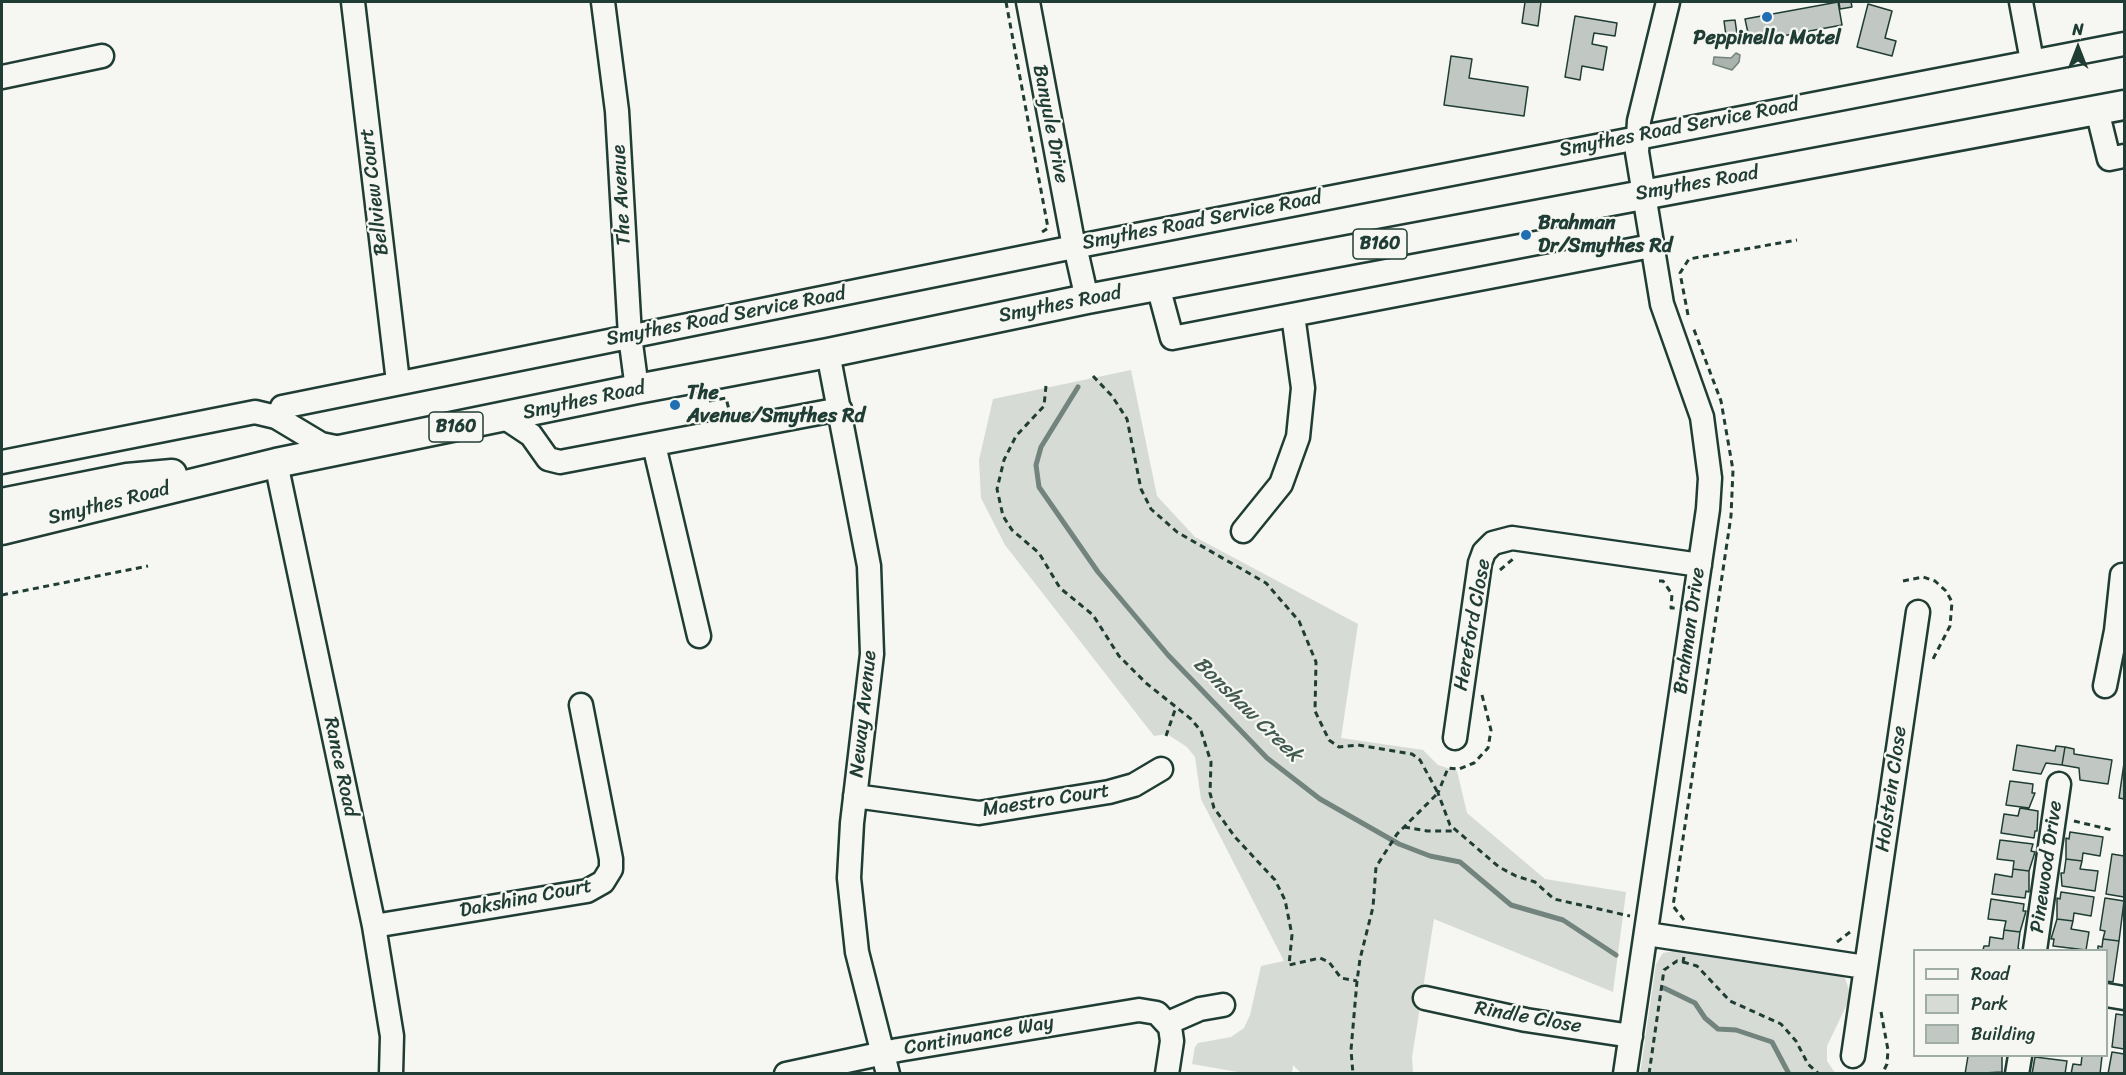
<!DOCTYPE html>
<html>
<head>
<meta charset="utf-8">
<style>
  body { margin:0 }
  #map { position:relative; width:2126px; height:1075px; overflow:hidden; background:#f6f6f2; font-family:Sriracha,sans-serif }
  canvas { display:block }
  .frame { position:absolute; inset:0; border:3px solid #1f3d34; pointer-events:none }
  .legend { position:absolute; left:1913px; top:949px; width:195px; height:108px; box-sizing:border-box; background:#f6f6f2; border:2px solid #a0aca6; margin:0; padding:8px 10px; list-style:none; font-size:18px; color:#1f3d34 }
  .legend li { display:flex; align-items:center; gap:12px; height:30px }
  .legend b { width:30px; border:2px solid #a0aca6 }
  .north { position:absolute; left:2048px; top:18px; width:60px; height:60px; -webkit-text-stroke:4px #f6f6f2; paint-order:stroke; rotate:0deg; font-size:16px; font-weight:700; line-height:24px; text-align:center; color:#1f3d34 }
  .north::after { content:''; display:block; margin:auto; width:21px; height:27px; background:#1f3d34; clip-path:polygon(50% 0,100% 100%,50% 72%,0 100%) }
</style>
</head>
<body>
<div id="map">
<canvas width="2126" height="1075"></canvas>
<div class="frame"></div>
<ul class="legend">
<li><b style="height:8px;background:#f6f6f2"></b>Road</li>
<li><b style="height:16px;background:#d6dbd6"></b>Park</li>
<li><b style="height:16px;background:#c1c8c3"></b>Building</li>
</ul>
<div class="north">N</div>
</div>
<script>
const ctx = document.querySelector('canvas').getContext('2d');
ctx.lineJoin = 'round';
function fillPath(path, color) { ctx.fillStyle = color; ctx.fill(path, 'evenodd'); }
const toPath = rows => new Path2D(rows.map(r => 'M' + r).join(''));
function strokePath(path, color, width, dash) { ctx.strokeStyle = color; ctx.lineWidth = width; ctx.lineCap = dash ? 'butt' : 'round'; ctx.setLineDash(dash || []); ctx.stroke(path); }
function drawText(font, color, halo, rows, align = 'center') {
  ctx.font = font + ' Sriracha,sans-serif'; ctx.lineWidth = 4.5; ctx.setLineDash([]); ctx.textBaseline = 'middle'; ctx.strokeStyle = halo; ctx.fillStyle = color; for (const [text, x, y, turn = 0] of rows) {
    ctx.save(); ctx.translate(x, y); ctx.rotate((+turn || 0) * Math.PI / 180); ctx.textAlign = isNaN(turn) ? turn : align; if (halo) ctx.strokeText(text, 0, 0); ctx.fillText(text, 0, 0); ctx.restore();
  }
}
fillPath(toPath([
  [1131,370,1157,496,1195,537,1358,624,1341,738,1423,750,1438,765,1457,771,1467,813,1545,879,1626,892,1613,992,1434,919,1412,1057,1413,1073,1301,1073,1293,1065,1292,1073,1249,1074,1192,1064,1195,1047,1198,1043,1231,1037,1244,1028,1250,1015,1261,966,1284,961,1201,799,1195,757,1187,747,1167,734,1154,736,1005,545,981,498,979,460,993,399],
  [1679,950,1830,972,1845,978,1851,996,1827,1046,1827,1061,1835,1073,1640,1074,1656,964,1663,953]
]), '#d6dbd6');
const water = toPath([
  [1736,53,1740,55,1739,62,1732,70,1713,64,1714,57,1731,58,1736,53]
]);
fillPath(water, '#aab3ae');
strokePath(water, '#72847d', 1.5);
strokePath(toPath([
  [1078,387,1041,447,1036,465,1039,487,1098,572,1168,655,1267,758,1320,799,1399,844,1430,856,1460,862,1511,905,1563,920,1616,955],
  [1664,988,1695,1003,1705,1018,1718,1029,1736,1030,1772,1042,1789,1074]
]), '#72847d', 5);
const building = toPath([
  [1525,2,1541,2,1538,26,1522,23,1525,2],
  [1838,2,1842,25,1750,42,1745,19,1838,2],
  [1839,2,1851,2,1852,7,1840,9,1839,2],
  [1868,4,1892,11,1885,38,1896,41,1892,56,1857,47,1868,4],
  [1575,16,1617,23,1615,36,1594,33,1592,44,1607,47,1603,70,1582,66,1580,80,1565,77,1575,16],
  [1735,20,1738,41,1727,43,1724,21,1735,20],
  [1451,56,1472,59,1469,78,1528,87,1524,116,1444,105,1451,56],
  [2017,745,2055,751,2056,746,2065,747,2062,765,2046,763,2041,774,2013,770,2017,745],
  [2065,747,2074,749,2074,754,2112,760,2108,784,2080,780,2079,768,2062,765,2065,747],
  [2124,763,2124,799,2119,798,2124,763],
  [2010,781,2033,784,2032,793,2035,793,2029,808,2006,805,2010,781],
  [2020,808,2038,811,2037,831,2035,831,2034,838,2001,833,2004,814,2018,816,2020,808],
  [2070,832,2103,837,2100,856,2083,853,2082,861,2066,859,2066,838,2069,839,2070,832],
  [2000,840,2033,844,2031,851,2035,852,2029,871,2013,869,2014,861,1997,859,2000,840],
  [2112,854,2124,856,2124,897,2106,894,2112,854],
  [2066,859,2082,861,2080,869,2098,871,2095,891,2062,886,2061,873,2064,873,2066,859],
  [2013,869,2029,871,2029,892,2026,891,2025,898,1992,894,1995,874,2012,877,2013,869],
  [2061,892,2094,897,2091,916,2074,913,2073,921,2057,919,2057,898,2060,899,2061,892],
  [2105,898,2124,901,2119,941,2103,939,2105,931,2100,930,2105,898],
  [1991,899,2024,904,2023,911,2026,911,2020,932,2004,930,2006,921,1988,919,1991,899],
  [2057,919,2073,921,2071,929,2089,932,2086,950,2053,946,2054,939,2051,939,2057,919],
  [2004,930,2020,932,2018,948,2020,950,1983,950,1984,946,1989,946,1990,937,2003,939,2004,930],
  [2103,939,2119,941,2113,982,2106,981,2106,950,2098,950,2098,946,2102,947,2103,939],
  [2124,1013,2124,1049,2112,1047,2116,1014,2123,1015,2124,1013],
  [2112,1052,2124,1054,2124,1074,2108,1074,2112,1052],
  [1968,1056,2002,1056,2002,1072,1965,1074,1968,1056],
  [2082,1056,2102,1056,2100,1074,2071,1074,2073,1064,2081,1065,2082,1056],
  [2035,1057,2067,1061,2065,1074,2032,1074,2035,1057]
]);
fillPath(building, '#c1c8c3');
strokePath(building, '#1f3d34', 1.5);
const minor = toPath([
  [353,2,398,382],
  [603,2,617,111,630,336,637,389],
  [1028,2,1074,247],
  [2021,2,2032,61],
  [2,77,102,56],
  [2097,110,2109,159,2124,156],
  [1075,246,1087,299],
  [1158,286,1172,338,1651,246],
  [828,353,869,566,872,654,852,823,849,878,857,952,888,1074],
  [282,407,1074,247,2124,44],
  [504,417,531,435,548,459,560,462,840,409],
  [654,445,699,636],
  [2,462,255,412,276,417,321,444,340,448],
  [276,463,374,926,392,1036,391,1074],
  [1243,531,1281,484,1298,437,1303,388,1293,315],
  [2105,686,2116,631,2122,575],
  [1455,738,1480,563,1484,552,1493,543,1512,538,1700,565],
  [855,796,979,813,1109,792,1134,785,1161,769],
  [374,926,587,891,603,882,611,869,611,859,581,705],
  [1647,934,1865,967],
  [2035,950,2059,784],
  [2106,995,2124,998],
  [1425,998,1526,1020,1631,1036],
  [1168,1023,1200,1009,1223,1005],
  [1853,1056,1918,612],
  [786,1074,898,1050,1139,1010,1157,1013,1170,1027,1172,1041,1167,1074],
  [1625,1074,1708,509,1710,478,1702,417,1662,304,1637,152,1639,121,1668,2],
  [2017,1074,2020,1056]
]);
const major = toPath([
  [2,503,127,478,172,474],
  [2,530,276,463,637,389,828,353,1087,299,2124,105]
]);
strokePath(minor, '#1f3d34', 27);
strokePath(major, '#1f3d34', 33);
strokePath(toPath([
  [1006,2,1048,228,1042,232],
  [1688,315,1680,273,1689,259,1797,240],
  [1093,376,1112,396,1127,419,1141,489,1151,509,1177,532,1266,583,1299,621,1316,662,1315,711,1329,740,1339,747,1358,745,1412,754,1420,760,1438,793,1397,834,1376,867,1373,907,1360,959,1357,981,1351,1050,1353,1074],
  [1046,386,1044,406,1016,436,1004,460,997,489,1003,516,1012,530,1039,553,1060,588,1093,615,1119,656,1146,683,1191,719,1201,731,1211,762,1210,793,1214,808,1235,837,1275,880,1285,900,1292,935,1289,965,1320,958,1329,962,1341,978,1357,981],
  [709,401,726,398,729,410,727,410],
  [1500,570,1513,559],
  [1659,581,1663,581,1672,594,1671,608,1676,608],
  [1903,581,1923,577,1935,581,1946,591,1952,602,1950,626,1932,661],
  [2,595,148,566],
  [1482,695,1491,730,1488,748,1474,763,1459,769,1448,768,1438,793,1450,825,1499,867,1516,876,1535,882,1554,899,1630,916],
  [1166,736,1176,707],
  [2074,821,2112,830],
  [1404,827,1427,831,1455,831],
  [1684,920,1673,906,1731,516,1733,470,1721,401,1693,327],
  [1837,942,1850,932],
  [1683,962,1697,966,1730,1001,1781,1024,1796,1041,1808,1064,1819,1074],
  [1881,1012,1888,1050,1887,1064,1882,1074],
  [1649,1074,1664,970,1677,961,1683,962,1684,957]
]), '#1f3d34', 3, [6, 4.5]);
strokePath(minor, '#f6f6f2', 22);
strokePath(major, '#f6f6f2', 28);
for (const [x, y, r, color] of [
  [1767,17,6,"#1f6fb2"],
  [1526,235,6,"#1f6fb2"],
  [675,405,6,"#1f6fb2"]
]) { const dot = new Path2D(); dot.arc(x, y, r, 0, 2 * Math.PI); ctx.fillStyle = color; ctx.fill(dot); strokePath(dot, '#f6f6f2', 2); }
for (const [x, y, w] of [
  [1380,244,54],
  [456,427,54]
]) { const box = new Path2D(); box.roundRect(x - w / 2, y - 15, w, 30, 4.5); ctx.fillStyle = '#f6f6f2'; ctx.fill(box); strokePath(box, '#1f3d34', 1.5); }
drawText('bold 18px', '#1f3d34', null, [
  ["B160",1380,244],
  ["B160",456,427]
]);
drawText('bold 20px', '#1f3d34', '#f6f6f2', [
  ["Peppinella Motel",1767,39,"center"],
  ["Brahman",1538,224],
  ["Dr/Smythes Rd",1538,247],
  ["The",687,394],
  ["Avenue/Smythes Rd",687,417]
], 'left');
drawText('20px', '#1f3d34', '#f6f6f2', [
  ["Banyule Drive",1050,124,79],
  ["Smythes Road Service Road",1679,128,-11],
  ["Smythes Road",1697,184,-10],
  ["Bellview Court",375,192,-97],
  ["The Avenue",622,195,-93],
  ["Smythes Road Service Road",1202,221,-11],
  ["Smythes Road",1060,305,-11],
  ["Smythes Road Service Road",726,317,-11],
  ["Smythes Road",584,401,-12],
  ["Smythes Road",109,504,-14],
  ["Hereford Close",1473,625,-80],
  ["Brahman Drive",1690,631,-82],
  ["Neway Avenue",864,714,-84],
  ["Rance Road",340,767,78],
  ["Holstein Close",1892,789,-82],
  ["Maestro Court",1046,801,-9],
  ["Pinewood Drive",2047,867,-82],
  ["Dakshina Court",526,899,-11],
  ["Rindle Close",1528,1018,10],
  ["Continuance Way",979,1036,-10]
]);
drawText('italic 21px', '#425a52', '#f6f6f2', [
  ["Bonshaw Creek",1247,710,44]
]);
</script>
</body>
</html>
